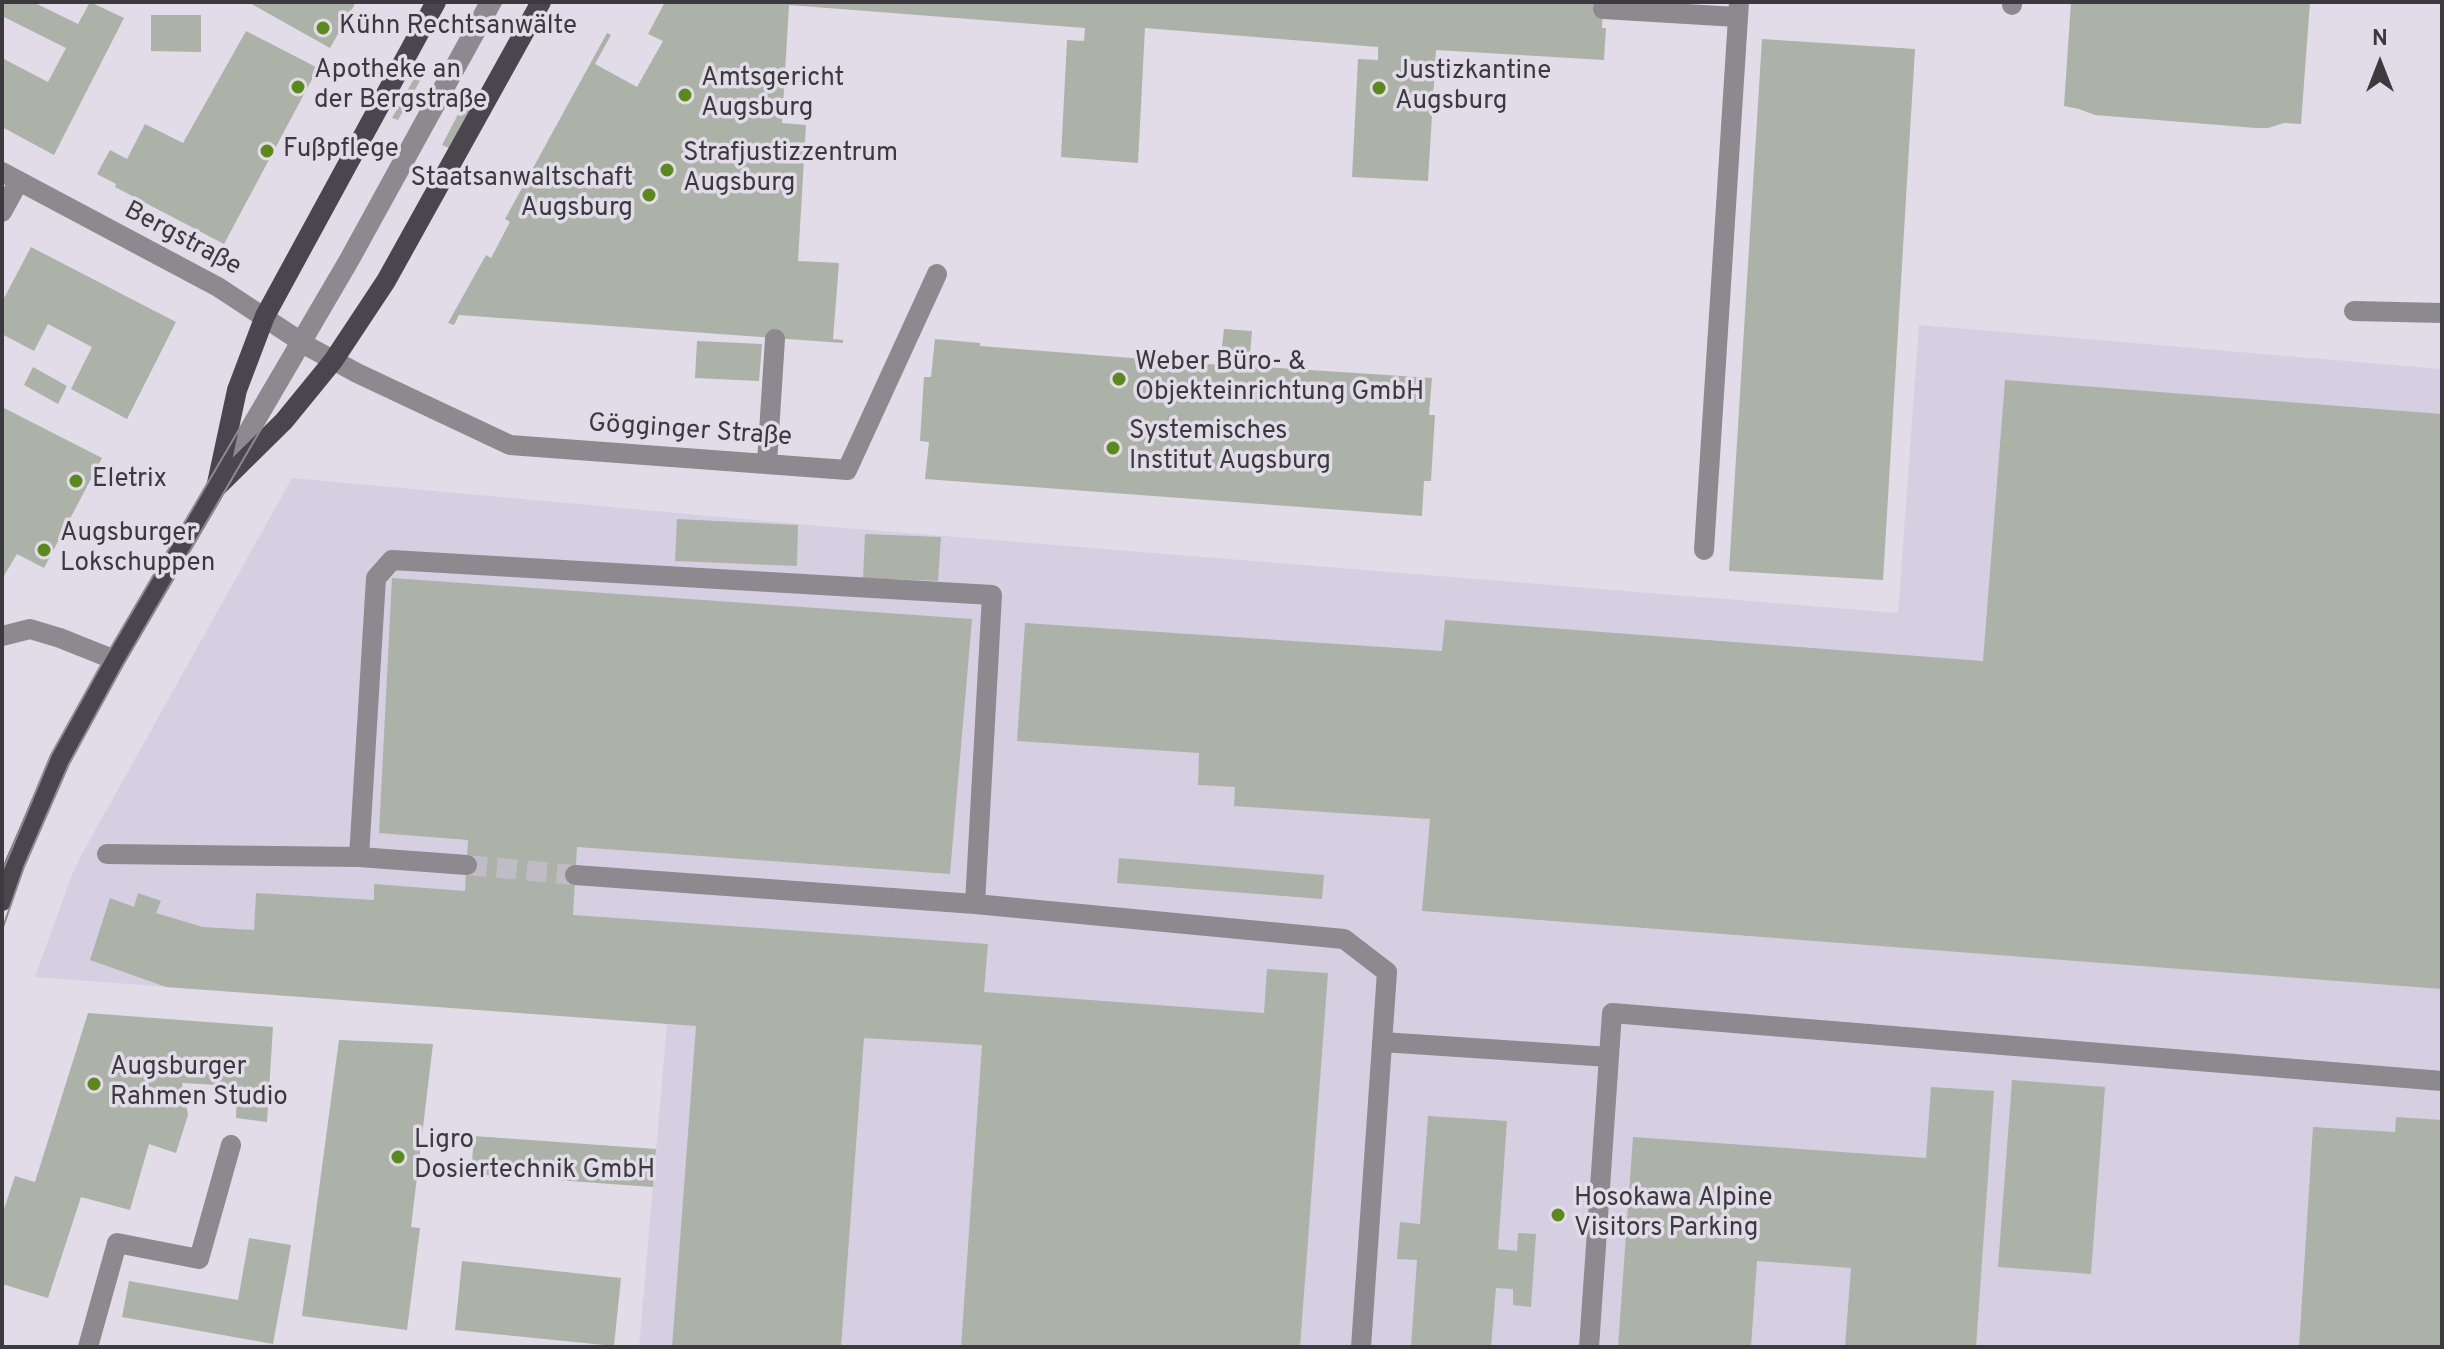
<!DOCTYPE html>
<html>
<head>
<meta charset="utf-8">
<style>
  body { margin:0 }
  #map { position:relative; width:2444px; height:1349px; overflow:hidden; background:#e1dce7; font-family:Overpass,sans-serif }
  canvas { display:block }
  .frame { position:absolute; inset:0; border:4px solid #3c3a3e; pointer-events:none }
  .north { position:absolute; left:2340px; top:24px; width:80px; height:80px; -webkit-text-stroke:6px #e1dce7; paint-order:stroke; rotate:0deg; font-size:22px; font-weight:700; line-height:32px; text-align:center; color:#3c3a3e }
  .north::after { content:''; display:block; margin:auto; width:28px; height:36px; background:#3c3a3e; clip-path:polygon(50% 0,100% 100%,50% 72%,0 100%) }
</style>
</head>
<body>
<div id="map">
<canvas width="2444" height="1349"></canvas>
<div class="frame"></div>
<div class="north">N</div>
</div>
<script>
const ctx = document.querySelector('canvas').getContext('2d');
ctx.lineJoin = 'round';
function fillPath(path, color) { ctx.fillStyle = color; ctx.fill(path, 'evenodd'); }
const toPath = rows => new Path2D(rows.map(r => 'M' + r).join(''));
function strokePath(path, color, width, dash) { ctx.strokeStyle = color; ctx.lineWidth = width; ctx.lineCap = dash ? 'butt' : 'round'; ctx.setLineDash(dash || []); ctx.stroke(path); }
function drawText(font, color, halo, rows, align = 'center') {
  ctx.font = font + ' Overpass,sans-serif'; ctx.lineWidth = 7; ctx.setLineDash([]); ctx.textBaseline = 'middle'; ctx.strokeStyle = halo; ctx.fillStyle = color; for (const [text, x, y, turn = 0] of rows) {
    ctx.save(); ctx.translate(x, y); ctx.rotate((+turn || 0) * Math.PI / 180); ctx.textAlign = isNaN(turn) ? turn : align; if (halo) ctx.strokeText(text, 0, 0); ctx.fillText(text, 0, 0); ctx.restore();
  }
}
fillPath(toPath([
  [1919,325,2442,369,2442,1347,639,1347,667,1024,35,977,71,877,83,852,292,478,832,527,1898,613]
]), '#d6cfe1');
fillPath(toPath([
  [2,2,33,2,78,24,90,2,124,18,54,155,2,127,2,58,48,82,66,48,2,16],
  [248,2,356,2,330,48],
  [665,2,1603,2,1602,28,1606,28,1604,60,1436,50,1428,181,1352,177,1358,59,1378,60,1378,47,1145,28,1138,163,1061,157,1067,40,1084,41,1085,28,789,5,782,123,806,125,798,261,839,263,833,339,843,340,843,343,459,315,454,325,448,323,486,255,491,258,510,222,505,219,607,33,611,35,595,64,637,87,663,41,648,34],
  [2071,2,2310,2,2301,124,2284,123,2268,128,2256,128,2095,115,2079,109,2064,106],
  [151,15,201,15,201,52,151,51],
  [246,31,318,68,224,244,115,187,116,184,97,174,110,150,127,159,145,124,183,143],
  [1762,39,1915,49,1883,580,1729,571],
  [415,77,421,79,398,120,392,118],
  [464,103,472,106,449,148,442,145],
  [31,247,176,322,127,419,71,389,92,347,48,324,34,351,2,334,2,302],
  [1224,329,1252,331,1249,366,1432,378,1429,415,1435,415,1431,481,1424,481,1422,516,925,479,929,442,920,441,924,377,931,377,935,339,980,343,980,346,1220,365],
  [697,341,762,344,759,381,695,378],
  [33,367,67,386,58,404,24,385],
  [2005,380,2442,414,2442,989,1422,911,1430,819,1234,806,1235,787,1198,785,1199,753,1017,741,1025,623,1442,651,1445,620,1983,661],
  [2,407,102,458,44,568,17,554,2,579],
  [677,519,798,525,797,566,675,561],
  [865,534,941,537,938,581,863,578],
  [392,578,972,619,950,874,577,847,573,915,988,944,984,992,1264,1013,1267,969,1328,973,1300,1347,961,1347,982,1045,864,1038,841,1347,672,1347,696,1026,166,987,90,960,110,898,134,907,138,893,161,901,156,913,203,927,254,930,256,893,374,900,374,884,465,891,468,840,379,833],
  [1119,858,1324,875,1322,899,1117,883],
  [88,1013,273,1027,267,1122,236,1118,237,1086,182,1083,188,1115,176,1153,149,1144,130,1210,81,1197,48,1298,2,1284,2,1215,15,1176,35,1182],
  [339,1040,433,1044,411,1227,420,1228,407,1330,302,1316],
  [2012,1080,2105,1087,2091,1274,1998,1267],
  [1931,1087,1994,1091,1976,1347,1845,1347,1851,1268,1757,1261,1751,1347,1618,1347,1633,1137,1926,1158],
  [1428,1116,1507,1121,1498,1249,1517,1251,1518,1233,1536,1234,1531,1307,1513,1305,1513,1289,1496,1288,1491,1347,1411,1347,1417,1260,1397,1259,1400,1222,1420,1224],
  [2396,1117,2442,1120,2442,1347,2299,1347,2313,1127,2395,1132],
  [474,1136,656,1149,653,1187,471,1174],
  [249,1238,291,1245,273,1344,122,1317,129,1281,238,1300],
  [462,1261,621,1278,614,1346,455,1330]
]), '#acb2a8');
strokePath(toPath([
  [467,865,575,875]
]), '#c0bcc5', 20, [20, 10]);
strokePath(toPath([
  [2012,5,2012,2],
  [1603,9,1737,17],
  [2,172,218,287,309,347,357,373,510,445,847,470,937,274],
  [2,212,19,181],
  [2354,311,2442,313],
  [767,463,775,339],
  [223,476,349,260,491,2],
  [1704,550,1739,2],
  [2,636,30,629,60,638,115,660],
  [107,854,359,857,376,578,392,560,992,595,975,904,1344,939,1387,972,1361,1347],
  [359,857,467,865],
  [575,875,975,904],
  [1382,1042,1609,1057],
  [88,1347,117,1243,199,1259,231,1145],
  [1589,1347,1612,1013,2442,1081]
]), '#8c8a8e', 20);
strokePath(toPath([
  [216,488,237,390,265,316,436,2],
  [2,901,15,863,60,760,115,660,208,502,216,488,284,421,333,361,386,281,541,2]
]), '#49464e', 20);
strokePath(toPath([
  [2,872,51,755,106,656,341,256,480,2],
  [2,930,24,867,69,764,123,665,357,265,502,2]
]), '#8d8a91', 2);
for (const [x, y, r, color] of [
  [323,28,8,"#5b8a1c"],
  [298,87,8,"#5b8a1c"],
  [1379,88,8,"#5b8a1c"],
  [685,95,8,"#5b8a1c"],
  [267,151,8,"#5b8a1c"],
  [667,170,8,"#5b8a1c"],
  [649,195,8,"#5b8a1c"],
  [1119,379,8,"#5b8a1c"],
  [1113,448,8,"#5b8a1c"],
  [76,481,8,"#5b8a1c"],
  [44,550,8,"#5b8a1c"],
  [94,1084,8,"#5b8a1c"],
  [398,1157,8,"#5b8a1c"],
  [1558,1215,8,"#5b8a1c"]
]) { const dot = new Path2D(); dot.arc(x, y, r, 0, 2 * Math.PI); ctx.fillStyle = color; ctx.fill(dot); strokePath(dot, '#e1dce7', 3); }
drawText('26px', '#3c3a3e', '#e1dce7', [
  ["Kühn Rechtsanwälte",339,28],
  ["Apotheke an",314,72],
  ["der Bergstraße",314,102],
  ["Justizkantine",1395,73],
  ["Augsburg",1395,103],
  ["Amtsgericht",701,80],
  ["Augsburg",701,110],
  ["Fußpflege",283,151],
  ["Strafjustizzentrum",683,155],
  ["Augsburg",683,185],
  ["Staatsanwaltschaft",633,180,"right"],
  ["Augsburg",633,210,"right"],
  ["Weber Büro- &",1135,364],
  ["Objekteinrichtung GmbH",1135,394],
  ["Systemisches",1129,433],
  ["Institut Augsburg",1129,463],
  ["Eletrix",92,481],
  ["Augsburger",60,535],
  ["Lokschuppen",60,565],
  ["Augsburger",110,1069],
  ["Rahmen Studio",110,1099],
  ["Ligro",414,1142],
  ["Dosiertechnik GmbH",414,1172],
  ["Hosokawa Alpine",1574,1200],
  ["Visitors Parking",1574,1230]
], 'left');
drawText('26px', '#3c3a3e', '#e1dce7', [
  ["Bergstraße",182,240,28],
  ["Gögginger Straße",690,432,4]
]);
</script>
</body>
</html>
